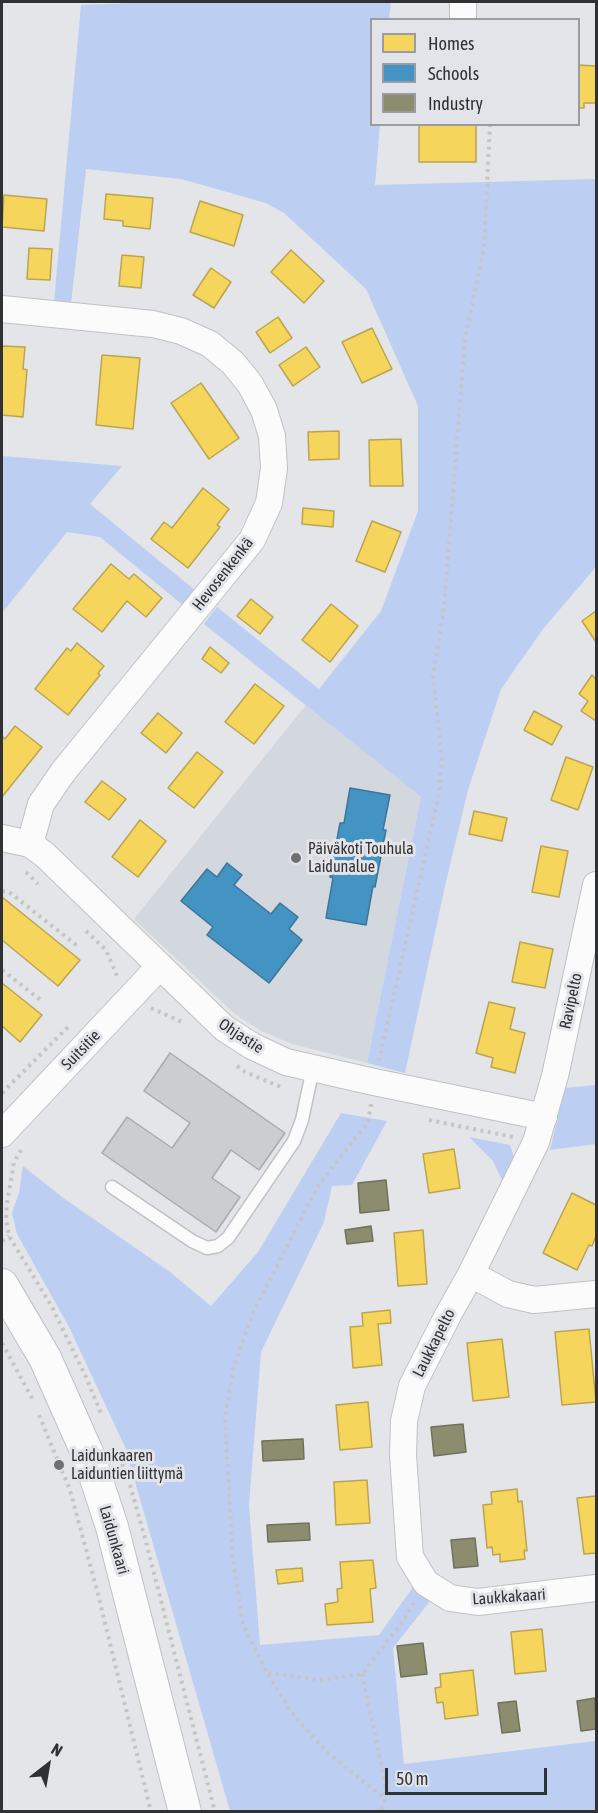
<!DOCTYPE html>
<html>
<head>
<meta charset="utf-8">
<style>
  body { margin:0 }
  #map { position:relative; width:598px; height:1813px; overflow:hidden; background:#e3e5e8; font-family:"Asap Condensed",sans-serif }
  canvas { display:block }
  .frame { position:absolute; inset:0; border:3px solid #303133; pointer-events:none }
  .legend { position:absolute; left:370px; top:18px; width:210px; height:108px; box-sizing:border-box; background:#e2e4e9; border:2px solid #9b9ca0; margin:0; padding:8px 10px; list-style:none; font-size:18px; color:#303133 }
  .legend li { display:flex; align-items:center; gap:12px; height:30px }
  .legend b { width:30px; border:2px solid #9b9ca0 }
  .north { position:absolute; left:18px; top:1735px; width:60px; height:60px; -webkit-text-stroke:4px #e2e4e9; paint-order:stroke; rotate:31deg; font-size:16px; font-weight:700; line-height:24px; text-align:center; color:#303133 }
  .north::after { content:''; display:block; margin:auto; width:21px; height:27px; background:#303133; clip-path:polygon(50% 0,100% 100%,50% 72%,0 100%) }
  .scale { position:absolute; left:385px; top:1768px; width:162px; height:27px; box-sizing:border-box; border:3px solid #303133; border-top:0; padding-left:8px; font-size:18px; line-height:21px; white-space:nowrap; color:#303133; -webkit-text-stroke:4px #e2e4e9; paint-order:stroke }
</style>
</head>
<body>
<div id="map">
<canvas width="598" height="1813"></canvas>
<div class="frame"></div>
<ul class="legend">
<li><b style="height:16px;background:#f6d55c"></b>Homes</li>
<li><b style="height:16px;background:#4393c3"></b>Schools</li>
<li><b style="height:16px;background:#8c8c6e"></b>Industry</li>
</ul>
<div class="north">N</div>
<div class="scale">50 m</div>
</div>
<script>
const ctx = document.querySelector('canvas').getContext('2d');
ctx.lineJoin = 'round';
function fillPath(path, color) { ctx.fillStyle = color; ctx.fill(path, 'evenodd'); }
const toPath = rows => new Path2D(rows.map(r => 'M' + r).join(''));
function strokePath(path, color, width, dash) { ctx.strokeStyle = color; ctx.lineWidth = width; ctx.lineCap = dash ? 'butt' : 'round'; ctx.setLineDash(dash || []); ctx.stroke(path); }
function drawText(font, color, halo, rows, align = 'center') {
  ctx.font = font + ' "Asap Condensed",sans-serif'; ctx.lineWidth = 6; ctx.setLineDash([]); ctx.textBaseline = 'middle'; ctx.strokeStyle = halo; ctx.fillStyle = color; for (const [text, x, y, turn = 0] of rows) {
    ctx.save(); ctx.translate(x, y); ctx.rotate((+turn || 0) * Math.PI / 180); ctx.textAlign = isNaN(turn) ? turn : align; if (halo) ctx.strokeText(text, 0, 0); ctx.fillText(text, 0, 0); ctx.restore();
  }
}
fillPath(toPath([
  [306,705,421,797,367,1063,292,1044,261,1031,235,1014,134,919]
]), '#d3d7de');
fillPath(toPath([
  [156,2,391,2,389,19,372,20,372,124,380,125,375,185,596,179,596,567,543,629,501,689,468,790,445,886,405,1073,367,1063,421,797,204,624,217,607,319,689,381,611,418,511,418,406,366,289,284,213,266,203,181,179,86,169,71,304,54,302,81,5],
  [2,456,122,466,90,504,196,591,184,606,100,537,67,532,2,613],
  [596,1085,596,1144,550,1150,565,1088],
  [341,1113,387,1121,352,1185,332,1186,324,1222,261,1352,249,1505,260,1645,379,1635,413,1587,430,1601,393,1648,404,1764,596,1741,596,1811,230,1811,125,1447,69,1327,17,1234,12,1213,19,1193,23,1166,62,1197,170,1272,211,1306,258,1252],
  [469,1137,510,1145,514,1158,503,1182,493,1161]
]), '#bdcef3');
const homes = toPath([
  [578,65,596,66,596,103,584,103,584,108,578,108,578,65],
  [419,124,476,124,476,162,419,162,419,124],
  [106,194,153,198,150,229,123,226,123,221,104,219,106,194],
  [4,195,47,199,44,231,2,227,4,195],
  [200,201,243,215,234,246,190,232,200,201],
  [29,248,52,249,50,280,27,279,29,248],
  [291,250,324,281,304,303,271,272,291,250],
  [122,255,144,257,141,288,119,286,122,255],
  [211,268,231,282,214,308,193,295,211,268],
  [278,317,292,338,270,353,256,332,278,317],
  [372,328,392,369,362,383,342,342,372,328],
  [2,346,25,347,23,369,27,370,23,417,2,415,2,346],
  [306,347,320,367,293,386,279,365,306,347],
  [102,355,140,358,133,429,96,425,102,355],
  [201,383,239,438,209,459,171,403,201,383],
  [339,431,339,459,309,460,308,432,339,431],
  [401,439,403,486,370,486,369,440,401,439],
  [203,488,229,509,217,525,220,527,188,568,151,539,164,522,172,528,203,488],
  [303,508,334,511,333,527,302,524,303,508],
  [372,521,401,532,385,572,356,561,372,521],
  [111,564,129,579,134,574,162,598,146,617,127,601,102,632,73,609,111,564],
  [251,599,273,617,260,634,237,616,251,599],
  [331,604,358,626,330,662,302,640,331,604],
  [596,611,596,642,582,621,596,611],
  [77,643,104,666,98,673,100,675,68,715,35,689,67,648,71,651,77,643],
  [210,647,229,663,221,673,202,659,210,647],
  [592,675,596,679,596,721,581,711,588,701,579,694,592,675],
  [255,684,284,706,254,744,225,722,255,684],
  [534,711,562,726,552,745,524,730,534,711],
  [158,713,182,733,166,753,141,733,158,713],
  [15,726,42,747,2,797,2,736,5,739,15,726],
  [197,752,223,772,194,808,168,788,197,752],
  [566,757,593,767,578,810,551,800,566,757],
  [102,781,126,799,109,820,85,802,102,781],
  [474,811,507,818,502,841,469,834,474,811],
  [140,820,166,841,138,877,112,857,140,820],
  [541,846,568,851,559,897,532,892,541,846],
  [2,897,80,960,58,986,2,940,2,897],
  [520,942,553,949,545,988,512,982,520,942],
  [2,983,42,1015,20,1042,2,1026,2,983],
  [489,1002,515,1008,510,1029,525,1033,515,1073,491,1067,493,1058,476,1053,489,1002],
  [454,1149,460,1188,429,1193,423,1154,454,1149],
  [572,1193,596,1205,596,1236,592,1246,589,1245,577,1270,543,1253,572,1193],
  [423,1230,427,1284,398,1286,394,1233,423,1230],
  [390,1310,391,1323,378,1324,382,1365,353,1368,350,1327,363,1326,362,1313,390,1310],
  [589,1329,596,1402,562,1405,555,1332,589,1329],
  [502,1339,509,1397,473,1401,467,1343,502,1339],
  [368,1402,372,1447,340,1450,336,1405,368,1402],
  [367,1480,370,1523,336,1525,334,1482,367,1480],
  [517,1489,518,1502,522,1501,527,1551,524,1550,525,1559,500,1562,500,1554,493,1555,492,1547,487,1548,483,1505,492,1504,491,1492,517,1489],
  [596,1496,596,1553,584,1554,577,1498,596,1496],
  [373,1560,376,1588,370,1589,373,1622,327,1625,325,1604,338,1602,337,1589,342,1588,340,1562,373,1560],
  [302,1568,303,1581,278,1584,276,1570,302,1568],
  [542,1629,546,1671,515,1674,511,1632,542,1629],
  [473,1670,478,1715,445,1719,443,1702,437,1703,435,1688,441,1687,440,1674,473,1670]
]);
fillPath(homes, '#f6d55c');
strokePath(homes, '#bba450', 1.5);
const schools = toPath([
  [350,788,390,795,383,830,386,830,375,887,373,886,366,925,326,918,333,878,330,877,340,823,344,823,350,788],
  [227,863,242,875,234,885,271,914,280,903,298,917,289,929,302,940,269,983,207,935,213,927,181,901,207,869,217,877,227,863]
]);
fillPath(schools, '#4393c3');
strokePath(schools, '#3d7698', 1.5);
const industry = toPath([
  [386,1180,389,1210,360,1213,358,1183,386,1180],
  [371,1226,373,1241,347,1244,345,1230,371,1226],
  [463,1424,466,1452,434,1456,431,1427,463,1424],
  [303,1439,304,1459,263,1461,262,1441,303,1439],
  [309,1523,310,1540,268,1542,267,1525,309,1523],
  [475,1538,478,1566,454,1568,451,1540,475,1538],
  [423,1643,427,1674,401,1677,397,1646,423,1643],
  [595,1698,596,1729,581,1731,577,1701,595,1698],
  [516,1701,520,1731,502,1733,498,1703,516,1701]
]);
fillPath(industry, '#8c8c6e');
strokePath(industry, '#70715c', 1.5);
const building = toPath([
  [170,1053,285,1133,259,1170,231,1150,212,1178,240,1197,216,1232,102,1153,127,1117,172,1148,190,1123,144,1091,170,1053]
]);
fillPath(building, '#cbcdcf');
strokePath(building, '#a9aaac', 1.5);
const service = toPath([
  [112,1187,192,1241,207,1248,218,1246,228,1238,294,1141,302,1120,313,1068]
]);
const minor = toPath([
  [463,2,463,20],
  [2,309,153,324,181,331,210,344,233,363,250,384,264,410,272,436,274,468,269,503,252,540,63,772,41,804,30,844],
  [2,838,30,844,45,855,224,1028,252,1046,286,1062,374,1082,544,1117],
  [596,885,555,1076,536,1142,471,1274,448,1315,412,1386,404,1421,403,1455,410,1557,426,1583,450,1598,478,1602,596,1588],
  [2,1134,160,966],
  [471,1274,508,1294,534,1300,596,1294]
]);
const tertiary = toPath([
  [2,1285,45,1358,89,1457,112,1527,185,1812]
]);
strokePath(service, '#c0c1c3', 15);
strokePath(minor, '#c0c1c3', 28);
strokePath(tertiary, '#c0c1c3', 34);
strokePath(toPath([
  [26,872,38,884],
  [2,891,9,892,80,948],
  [86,931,106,950,117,976,116,978],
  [2,970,42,1001],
  [151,1008,182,1022],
  [379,1061,439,794,442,758,433,677,444,608,465,338,484,248,490,124],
  [237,1066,245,1072,281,1087],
  [2,1093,71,1024],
  [371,1104,368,1122,318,1186,253,1313,233,1370,225,1418,233,1560,243,1625,267,1673,294,1716,327,1752,385,1799,381,1812],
  [429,1120,513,1137],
  [21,1150,14,1162,7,1203,6,1218,9,1236,52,1307,86,1377,102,1416],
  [2,1241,9,1236],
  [2,1343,33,1400],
  [39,1415,70,1490,98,1594,151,1812],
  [119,1457,128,1478,145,1538,215,1812],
  [268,1673,321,1680,362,1674,403,1621,415,1601],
  [362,1674,385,1782,385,1799]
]), '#c5c5c6', 4, [3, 4.5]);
strokePath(service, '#fbfbfc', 12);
strokePath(minor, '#fbfbfc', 26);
strokePath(tertiary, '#fbfbfc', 32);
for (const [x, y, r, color] of [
  [296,858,6,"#6f7072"],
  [59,1465,6,"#6f7072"]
]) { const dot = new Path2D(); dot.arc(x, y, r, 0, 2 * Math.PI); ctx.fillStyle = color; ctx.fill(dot); strokePath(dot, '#e2e4e9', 2); }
drawText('16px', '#303133', '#e2e4e9', [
  ["Hevosenkenkä",223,574,-52],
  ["Ravipelto",571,1001,-78],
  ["Ohjastie",241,1036,33],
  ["Suitsitie",81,1050,-46],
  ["Laukkapelto",434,1343,-63],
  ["Laidunkaari",114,1540,74],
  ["Laukkakaari",509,1597,-4]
]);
drawText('16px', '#303133', '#e2e4e9', [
  ["Päiväkoti Touhula",308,849],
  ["Laidunalue",308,867],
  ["Laidunkaaren",71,1456],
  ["Laiduntien liittymä",71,1474]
], 'left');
</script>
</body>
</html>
